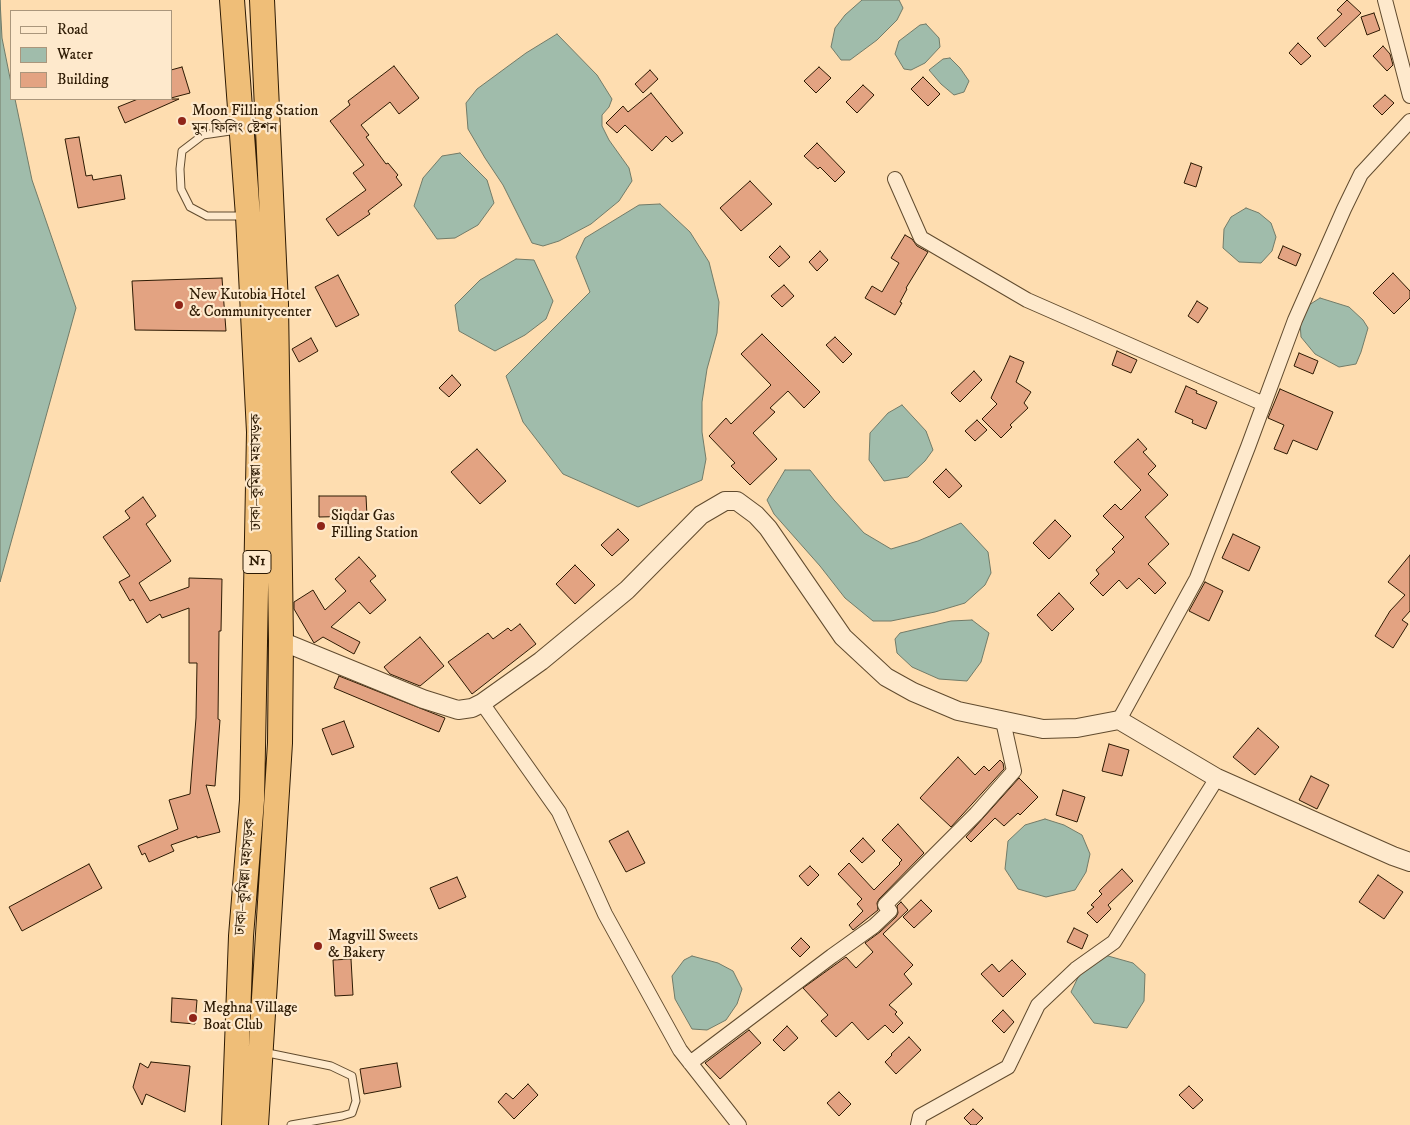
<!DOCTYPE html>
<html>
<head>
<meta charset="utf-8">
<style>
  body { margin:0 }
  #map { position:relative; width:1410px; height:1125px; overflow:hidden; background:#feddb0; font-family:"IM FELL DW Pica",serif }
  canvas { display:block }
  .legend { position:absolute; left:10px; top:10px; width:162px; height:90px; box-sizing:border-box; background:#fee9cc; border:1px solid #aa967c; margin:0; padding:6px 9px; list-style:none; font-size:15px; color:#2d1a03 }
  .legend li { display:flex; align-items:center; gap:10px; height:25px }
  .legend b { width:25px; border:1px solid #aa967c }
</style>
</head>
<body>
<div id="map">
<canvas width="1410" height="1125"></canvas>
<ul class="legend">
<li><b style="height:6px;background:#fee9cc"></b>Road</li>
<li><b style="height:14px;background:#a0bcab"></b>Water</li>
<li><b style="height:14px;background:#e3a382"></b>Building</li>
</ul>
</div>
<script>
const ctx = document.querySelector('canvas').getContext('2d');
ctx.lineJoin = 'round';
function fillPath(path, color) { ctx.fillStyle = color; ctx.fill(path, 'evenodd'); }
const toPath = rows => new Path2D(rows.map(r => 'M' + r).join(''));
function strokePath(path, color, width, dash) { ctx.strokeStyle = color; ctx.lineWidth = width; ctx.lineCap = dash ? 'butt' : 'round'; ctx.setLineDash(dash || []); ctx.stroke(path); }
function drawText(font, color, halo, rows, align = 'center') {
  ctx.font = font + ' "IM FELL DW Pica","Noto Serif Bengali",serif'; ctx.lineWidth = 4.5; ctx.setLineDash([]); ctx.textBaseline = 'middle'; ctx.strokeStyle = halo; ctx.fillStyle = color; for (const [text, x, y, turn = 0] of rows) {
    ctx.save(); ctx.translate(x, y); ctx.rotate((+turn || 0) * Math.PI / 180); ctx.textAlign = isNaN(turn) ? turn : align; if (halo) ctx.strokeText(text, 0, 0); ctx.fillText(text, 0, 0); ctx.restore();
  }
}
const water = toPath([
  [0,0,2,38,11,83,11,99,15,99,32,180,76,308,0,582,0,0],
  [862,0,899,0,903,8,897,20,877,40,850,60,841,60,831,47,835,28,845,15,862,0],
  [926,24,939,38,940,47,925,63,911,70,904,69,895,54,899,41,920,25,926,24],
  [557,34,597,75,612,99,609,107,602,115,602,126,609,140,629,168,632,181,619,201,591,224,559,241,543,246,532,243,503,185,485,158,468,129,466,103,477,89,526,53,557,34],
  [950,58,960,68,969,81,964,92,954,95,941,84,929,70,943,59,950,58],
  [460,153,487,180,494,203,478,225,455,238,437,239,414,206,423,178,442,156,460,153],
  [660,204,690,232,709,262,719,302,717,333,707,369,702,402,702,432,706,459,702,480,638,507,563,474,523,422,506,376,590,292,576,257,585,238,639,205,660,204],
  [1246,208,1259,213,1271,223,1276,237,1272,251,1261,263,1239,262,1223,248,1224,229,1231,217,1246,208],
  [516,259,534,260,553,301,546,319,525,335,495,351,459,331,455,305,480,280,516,259],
  [1320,298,1349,307,1363,320,1368,328,1361,352,1356,364,1339,367,1315,354,1301,337,1300,322,1309,305,1320,298],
  [902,405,926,431,933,450,925,461,908,477,884,481,869,460,870,433,888,413,902,405],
  [785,470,810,470,834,500,864,533,891,549,918,541,961,523,988,552,991,573,985,585,965,603,935,612,891,621,873,621,845,598,820,566,774,514,767,500,785,470],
  [972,620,989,633,981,662,967,681,939,679,912,667,897,653,895,639,900,633,951,621,972,620],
  [1045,819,1064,825,1082,835,1090,854,1086,872,1075,890,1046,897,1018,889,1005,869,1008,841,1025,825,1045,819],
  [1101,954,1133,963,1145,974,1144,1001,1127,1028,1094,1023,1071,992,1083,967,1101,954],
  [692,956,718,963,733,971,742,989,737,1004,726,1020,707,1030,692,1029,675,999,672,976,684,960,692,956]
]);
fillPath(water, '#a0bcab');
strokePath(water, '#727b68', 1);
const building = toPath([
  [1347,0,1361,13,1325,47,1317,38,1342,14,1337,10,1347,0],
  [1374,13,1380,30,1367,35,1361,17,1374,13],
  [1298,43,1311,56,1301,65,1289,53,1298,43],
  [1383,46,1390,54,1393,65,1387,71,1373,56,1383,46],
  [394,66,419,98,399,114,390,102,361,125,369,135,366,137,386,164,388,163,398,175,396,177,402,185,368,211,370,214,338,236,326,219,366,190,353,173,364,165,330,121,350,105,348,101,394,66],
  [182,67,190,93,171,98,171,70,182,67],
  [819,67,831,78,816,93,804,81,819,67],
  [650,70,658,79,643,93,635,84,650,70],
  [923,77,940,94,928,106,911,89,923,77],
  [863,85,874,95,857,113,846,102,863,85],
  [651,93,683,133,672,142,666,136,652,151,625,125,617,133,606,123,623,106,628,112,651,93],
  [1385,95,1394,103,1382,115,1373,106,1385,95],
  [138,99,179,99,125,123,118,107,138,99],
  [79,137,86,176,92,175,93,180,121,175,125,199,78,208,65,139,79,137],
  [817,143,845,172,835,182,820,167,818,169,804,156,817,143],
  [1191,163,1202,167,1196,187,1184,183,1191,163],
  [750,181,772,204,741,231,720,208,750,181],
  [905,235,912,239,917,246,928,252,906,288,907,289,900,302,902,303,895,315,865,298,872,286,882,292,899,263,891,258,905,235],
  [780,246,790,257,779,267,769,257,780,246],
  [1283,246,1301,254,1296,266,1278,258,1283,246],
  [820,251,828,260,817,271,809,262,820,251],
  [1393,273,1410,291,1410,298,1394,314,1373,293,1393,273],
  [338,275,359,315,336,327,315,287,338,275],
  [222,278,226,331,135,330,132,281,222,278],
  [784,285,794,296,782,307,771,296,784,285],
  [1197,301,1208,308,1198,323,1188,316,1197,301],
  [762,334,820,392,804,408,788,391,770,408,775,412,753,433,777,459,750,485,731,466,735,463,709,436,726,418,731,424,771,385,741,354,762,334],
  [835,337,852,354,843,363,826,345,835,337],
  [311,338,318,351,299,362,292,349,311,338],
  [1117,351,1137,360,1131,373,1112,365,1117,351],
  [1299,353,1318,361,1313,374,1294,366,1299,353],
  [1010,356,1024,362,1016,382,1031,392,1024,403,1028,408,1010,425,1012,427,1001,438,982,419,997,404,991,398,1010,356],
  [974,371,982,380,960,402,951,393,974,371],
  [452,375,461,385,449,397,439,388,452,375],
  [1186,386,1197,391,1196,393,1217,402,1206,429,1192,423,1193,420,1175,412,1186,386],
  [1280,389,1333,412,1317,450,1293,440,1287,454,1274,449,1284,425,1268,418,1280,389],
  [977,420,987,430,975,441,965,431,977,420],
  [1138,439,1147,449,1143,452,1156,466,1148,474,1168,495,1145,517,1169,544,1148,564,1166,583,1155,594,1139,578,1127,589,1119,580,1103,596,1090,583,1099,574,1096,570,1115,552,1112,549,1124,537,1103,516,1115,504,1121,510,1141,490,1114,462,1138,439],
  [477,449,506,481,480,504,451,472,477,449],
  [946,469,962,486,949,498,933,482,946,469],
  [319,496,366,496,367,516,319,517,319,496],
  [143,497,156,516,146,524,171,561,139,583,150,601,189,587,189,578,222,579,221,631,219,631,218,719,220,720,215,786,206,785,220,832,197,838,197,836,171,845,174,851,149,862,145,853,142,855,138,846,178,829,169,800,190,794,196,718,197,663,189,663,189,608,162,618,160,614,147,623,133,599,130,601,119,582,130,576,103,537,130,518,125,511,143,497],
  [1055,520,1071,536,1049,559,1033,543,1055,520],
  [618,529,629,540,612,556,601,545,618,529],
  [1233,534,1260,547,1249,571,1222,558,1233,534],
  [1410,555,1410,611,1402,620,1408,624,1393,648,1375,636,1390,611,1405,595,1388,582,1410,555],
  [359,557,376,576,370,581,386,600,370,614,359,602,331,627,360,642,354,654,323,637,314,643,294,609,294,602,313,590,325,610,346,591,335,579,359,557],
  [575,565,595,585,575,604,556,584,575,565],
  [1205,582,1223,591,1209,621,1189,611,1205,582],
  [1059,593,1074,609,1052,631,1037,615,1059,593],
  [520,624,536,644,472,694,448,662,488,633,493,639,508,628,511,631,520,624],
  [420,637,444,666,420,686,390,674,384,667,420,637],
  [339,676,445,718,439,732,334,688,339,676],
  [344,721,354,747,332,755,322,729,344,721],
  [1258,728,1279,747,1255,775,1233,757,1258,728],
  [1109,744,1129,750,1122,776,1102,771,1109,744],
  [958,757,975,775,984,766,989,771,1000,760,1003,763,1004,769,951,827,920,798,958,757],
  [1311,776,1329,785,1317,809,1299,800,1311,776],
  [1019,778,1038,797,1020,815,1018,813,1004,826,995,818,971,842,966,837,1019,778],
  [1063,790,1085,797,1077,822,1056,815,1063,790],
  [898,824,924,853,879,899,877,903,878,910,853,930,849,925,863,911,857,904,862,899,838,874,849,863,874,890,900,864,899,863,902,860,882,840,898,824],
  [628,831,645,863,626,872,609,841,628,831],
  [863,838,875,851,862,863,850,851,863,838],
  [89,864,102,888,22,931,9,907,89,864],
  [810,866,819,875,808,886,799,876,810,866],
  [1122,869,1133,881,1108,905,1111,909,1097,923,1087,913,1094,907,1091,905,1102,894,1099,891,1122,869],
  [1378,875,1403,892,1384,919,1359,902,1378,875],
  [457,877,466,897,439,909,430,888,457,877],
  [921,900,932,911,914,928,903,917,921,900],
  [901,902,908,910,883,934,913,965,904,974,912,984,889,1005,897,1012,895,1014,903,1023,893,1033,885,1025,868,1040,852,1022,836,1037,821,1021,828,1015,803,988,846,957,856,968,873,952,865,943,880,932,896,917,898,913,897,906,901,902],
  [1074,928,1088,935,1082,949,1067,942,1074,928],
  [801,938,810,947,800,957,791,948,801,938],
  [351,959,353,995,335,996,333,960,351,959],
  [1012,960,1026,974,1003,997,981,974,992,964,999,972,1012,960],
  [172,998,197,1000,195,1024,171,1022,172,998],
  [1003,1010,1014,1022,1004,1033,992,1021,1003,1010],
  [787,1026,798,1038,784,1051,773,1040,787,1026],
  [749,1030,761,1043,720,1079,705,1063,749,1030],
  [909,1037,921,1050,896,1074,885,1062,892,1055,891,1054,909,1037],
  [151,1062,190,1066,185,1112,146,1094,142,1105,133,1087,140,1063,148,1068,151,1062],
  [397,1063,401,1087,364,1094,360,1069,397,1063],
  [528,1084,538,1095,514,1119,498,1102,506,1093,513,1099,528,1084],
  [1189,1086,1203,1100,1193,1109,1179,1095,1189,1086],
  [839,1092,851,1104,839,1116,827,1103,839,1092],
  [973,1109,983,1118,976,1125,971,1125,964,1118,973,1109]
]);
fillPath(building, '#e3a382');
strokePath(building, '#2d1a03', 1);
const service = toPath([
  [237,130,203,135,182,151,180,169,181,189,190,207,207,216,245,216],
  [263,1052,331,1066,352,1076,356,1101,352,1113,342,1116,291,1125]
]);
const minor = toPath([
  [1385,0,1410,96],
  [895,179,921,238,1027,300,1264,404],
  [482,703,559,812,605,914,680,1050,739,1125],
  [1119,720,1197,578,1248,447,1295,320,1344,209,1361,174,1410,121],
  [690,1063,832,956,874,926,890,911,885,905,976,814,1014,771,1003,721],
  [918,1125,920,1116,1008,1067,1038,1005,1076,969,1114,942,1217,778]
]);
const tertiary = toPath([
  [281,641,423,699,458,710,472,708,482,703,541,661,627,590,701,515,725,501,737,501,756,515,768,528,843,637,886,677,913,692,958,711,1043,729,1077,728,1119,720,1217,778,1393,856,1410,862]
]);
const trunk = toPath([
  [232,0,248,216,259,432,252,800,241,936,234,1125],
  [256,1125,280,743,281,641,276,304,262,0]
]);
strokePath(service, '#614b2e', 9);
strokePath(minor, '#614b2e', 16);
strokePath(tertiary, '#614b2e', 20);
strokePath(trunk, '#2d1a03', 26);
strokePath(service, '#fee9cc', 7);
strokePath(minor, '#fee9cc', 14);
strokePath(tertiary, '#fee9cc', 18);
strokePath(trunk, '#efbe78', 24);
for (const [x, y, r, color] of [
  [182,121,5,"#8f2418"],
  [179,305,5,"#8f2418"],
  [321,526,5,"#8f2418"],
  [318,946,5,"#8f2418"],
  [193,1018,5,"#8f2418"]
]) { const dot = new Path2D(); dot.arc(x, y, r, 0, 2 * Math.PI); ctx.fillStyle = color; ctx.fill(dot); strokePath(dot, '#fee9cc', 2); }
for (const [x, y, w] of [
  [257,562,28]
]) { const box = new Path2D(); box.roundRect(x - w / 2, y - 11.5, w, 23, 4); ctx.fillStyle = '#fee9cc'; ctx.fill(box); strokePath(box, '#2d1a03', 1); }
drawText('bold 14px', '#2d1a03', null, [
  ["N1",257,562]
]);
drawText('15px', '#2d1a03', '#fee9cc', [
  ["Moon Filling Station",192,112],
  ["মুন ফিলিং ষ্টেশন",192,129],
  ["New Kutobia Hotel",189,296],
  ["& Communitycenter",189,313],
  ["Siqdar Gas",331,517],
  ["Filling Station",331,534],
  ["Magvill Sweets",328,937],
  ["& Bakery",328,954],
  ["Meghna Village",203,1009],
  ["Boat Club",203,1026]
], 'left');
drawText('15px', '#2d1a03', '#fee9cc', [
  ["ঢাকা–কুমিল্লা মহাসড়ক",257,472,-90],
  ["ঢাকা–কুমিল্লা মহাসড়ক",246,877,-85]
]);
</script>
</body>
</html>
